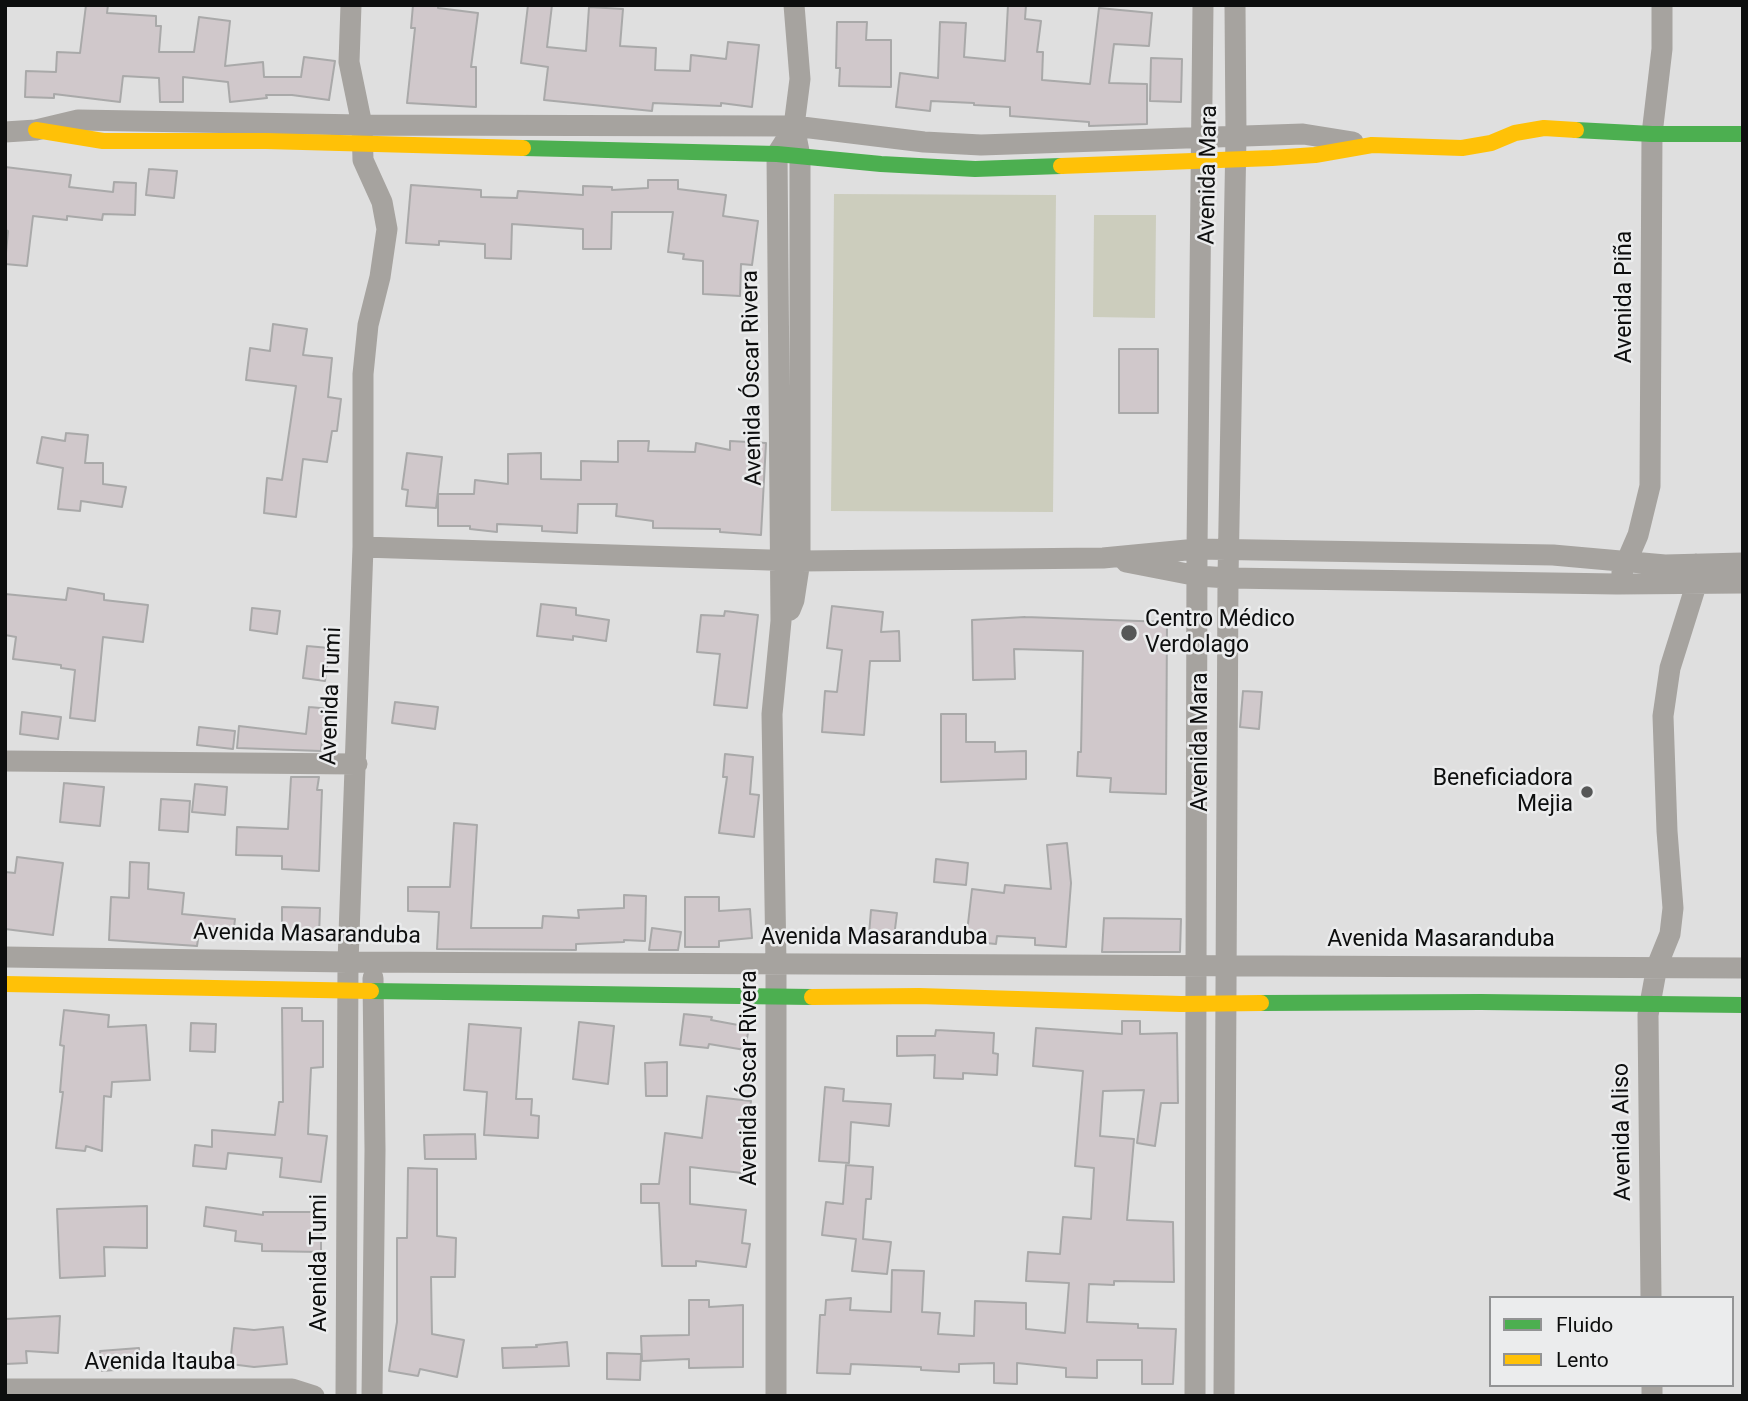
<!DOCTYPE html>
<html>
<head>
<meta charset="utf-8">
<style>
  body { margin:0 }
  #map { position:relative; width:1748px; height:1401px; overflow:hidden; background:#dfdfdf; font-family:Roboto,sans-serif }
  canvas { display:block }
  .frame { position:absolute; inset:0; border:7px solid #0d0e0e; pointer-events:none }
  .legend { position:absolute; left:1489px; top:1296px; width:245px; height:91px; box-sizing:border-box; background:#ebeced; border:2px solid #929394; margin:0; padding:9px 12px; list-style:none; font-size:21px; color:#0d0e0e }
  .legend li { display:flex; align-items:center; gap:14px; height:35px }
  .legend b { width:35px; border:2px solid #929394 }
</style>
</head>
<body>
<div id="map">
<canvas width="1748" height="1401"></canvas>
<div class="frame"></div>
<ul class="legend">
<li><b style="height:9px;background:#4caf50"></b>Fluido</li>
<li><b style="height:9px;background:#ffc107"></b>Lento</li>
</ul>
</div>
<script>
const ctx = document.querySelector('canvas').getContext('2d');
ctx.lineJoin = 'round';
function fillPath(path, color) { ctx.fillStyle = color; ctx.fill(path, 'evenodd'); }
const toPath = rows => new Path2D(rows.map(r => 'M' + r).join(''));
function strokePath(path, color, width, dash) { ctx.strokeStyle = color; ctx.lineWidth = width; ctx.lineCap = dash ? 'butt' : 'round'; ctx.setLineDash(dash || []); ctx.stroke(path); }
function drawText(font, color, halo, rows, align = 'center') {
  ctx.font = font + ' Roboto,sans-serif'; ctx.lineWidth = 5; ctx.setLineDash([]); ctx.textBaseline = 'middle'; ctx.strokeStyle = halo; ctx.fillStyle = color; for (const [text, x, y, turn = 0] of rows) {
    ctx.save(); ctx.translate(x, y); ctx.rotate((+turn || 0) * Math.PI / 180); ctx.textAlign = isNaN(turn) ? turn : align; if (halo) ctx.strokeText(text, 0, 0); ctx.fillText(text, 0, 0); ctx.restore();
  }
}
fillPath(toPath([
  [834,194,1056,195,1053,512,831,511],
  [1094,215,1156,215,1155,318,1093,317]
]), '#cccdbd');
const building = toPath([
  [86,5,108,5,107,13,156,16,156,26,161,26,159,52,194,52,199,17,230,21,225,66,263,62,264,77,301,77,304,57,335,61,329,100,292,95,266,95,267,98,230,102,228,82,183,77,183,102,160,102,159,78,123,76,120,102,54,94,54,98,25,97,26,71,56,72,57,52,80,53,86,5],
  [413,5,438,5,438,8,478,13,471,67,476,67,476,107,407,103,415,28,411,28,413,5],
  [528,5,552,5,547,47,586,51,589,7,623,9,620,46,656,48,655,70,690,71,691,55,726,59,728,42,759,45,752,107,721,103,721,106,653,103,652,111,544,100,548,67,521,63,528,5],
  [1008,5,1026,5,1025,19,1041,21,1037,52,1043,52,1042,80,1090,84,1099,8,1152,13,1149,46,1114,44,1109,83,1147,84,1147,124,1089,126,1089,122,1010,116,1010,107,974,105,974,103,931,101,930,111,896,107,900,73,938,78,940,22,966,23,964,57,1005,61,1008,5],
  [837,22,867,22,866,40,891,40,891,87,839,86,840,68,836,68,837,22],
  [1151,58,1182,59,1181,102,1150,101,1151,58],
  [5,167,71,175,69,187,113,192,114,182,136,183,135,215,103,214,102,220,67,216,67,220,33,216,27,266,5,264,8,231,5,230,5,167],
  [149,169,177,171,174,198,146,195,149,169],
  [648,180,678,180,678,189,726,195,723,216,758,221,752,265,741,264,740,296,703,294,703,261,683,259,684,254,668,252,673,212,612,212,611,249,583,249,583,229,512,224,511,259,485,258,485,244,439,241,439,245,406,243,411,185,481,190,481,197,517,198,518,191,583,195,583,186,612,187,612,190,648,188,648,180],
  [273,324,307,329,303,355,332,358,328,397,341,399,337,431,332,431,327,462,303,459,296,517,264,513,267,478,282,480,296,386,246,380,250,348,270,351,273,324],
  [1119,349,1158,349,1158,413,1119,413,1119,349],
  [66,433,88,435,85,463,103,463,103,484,126,487,122,507,81,501,80,511,58,509,63,468,37,463,42,437,65,441,66,433],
  [618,441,649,441,648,451,695,452,696,443,730,450,730,441,766,443,761,535,720,532,720,529,653,528,653,521,616,516,617,504,578,504,577,533,542,531,542,526,497,524,497,532,470,529,470,526,438,526,438,494,474,494,475,480,508,484,508,454,541,453,541,479,581,480,581,461,618,462,618,441],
  [407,453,442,457,436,508,406,506,408,490,402,489,407,453],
  [68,588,104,594,104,600,148,605,143,642,103,637,95,721,70,718,75,670,61,668,61,665,13,659,16,637,5,635,5,594,66,600,68,588],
  [541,604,576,608,576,615,609,620,606,641,573,636,573,640,537,636,541,604],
  [832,606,883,612,881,632,899,631,900,661,870,661,864,735,822,732,825,691,837,692,842,650,827,648,832,606],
  [252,608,280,611,277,634,250,630,252,608],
  [725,611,758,615,747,708,714,705,720,654,697,652,701,615,724,616,725,611],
  [1025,617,1167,622,1166,794,1110,792,1111,778,1077,776,1078,752,1081,752,1083,651,1014,649,1015,679,973,680,972,620,1025,617],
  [307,646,329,648,325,681,303,678,307,646],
  [1243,691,1262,692,1259,729,1240,727,1243,691],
  [395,702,438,707,435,729,392,723,395,702],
  [309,707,332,709,329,739,322,739,321,751,237,748,239,726,306,734,309,707],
  [22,712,61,717,58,739,20,734,22,712],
  [941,714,966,714,966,742,995,742,995,752,1026,751,1026,779,941,782,941,714],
  [199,727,235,731,233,749,197,745,199,727],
  [725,754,753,757,750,794,759,795,754,837,719,833,727,777,723,777,725,754],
  [291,777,319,777,317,790,322,790,319,871,282,869,282,856,236,855,237,827,288,829,291,777],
  [64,783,104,787,100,826,60,822,64,783],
  [195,784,227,787,225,815,192,812,195,784],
  [161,799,190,801,188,832,159,830,161,799],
  [454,823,477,825,471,928,542,928,543,916,579,918,578,910,624,908,624,895,646,896,645,941,624,940,624,942,576,944,576,950,437,949,439,912,408,911,408,887,450,887,454,823],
  [1067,843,1071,883,1066,947,1035,945,1035,938,997,936,996,944,966,941,972,889,1004,893,1005,885,1051,889,1047,845,1067,843],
  [17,857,63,863,53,935,5,929,5,872,15,873,17,857],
  [936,859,968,863,966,885,934,882,936,859],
  [130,862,149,863,148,889,184,893,182,914,235,919,233,936,199,933,197,946,109,940,111,897,129,898,130,862],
  [685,897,719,897,719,911,750,909,752,938,719,941,719,947,685,947,685,897],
  [282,907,320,908,319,935,282,935,282,907],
  [871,910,897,913,894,937,869,935,871,910],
  [1104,918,1181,919,1180,952,1102,952,1104,918],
  [652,928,681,932,678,950,649,950,652,928],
  [282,1008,302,1008,302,1021,323,1021,323,1067,311,1068,308,1134,327,1136,321,1182,280,1177,282,1158,228,1153,226,1169,193,1166,195,1145,212,1147,212,1130,275,1135,279,1102,283,1102,282,1008],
  [64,1010,109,1015,108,1027,146,1025,150,1080,112,1082,111,1097,104,1096,102,1151,86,1146,85,1151,56,1148,63,1092,60,1092,64,1046,60,1045,64,1010],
  [684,1014,712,1017,711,1020,749,1027,745,1050,709,1044,708,1048,680,1045,684,1014],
  [1122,1021,1140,1021,1140,1034,1177,1033,1178,1103,1161,1103,1155,1146,1137,1143,1144,1090,1103,1091,1100,1136,1134,1139,1127,1220,1173,1222,1174,1282,1114,1281,1114,1285,1089,1284,1087,1322,1138,1324,1138,1328,1176,1329,1173,1384,1142,1384,1142,1360,1097,1360,1097,1378,1066,1377,1066,1368,1017,1363,1017,1384,994,1383,994,1363,959,1364,959,1372,921,1370,921,1367,851,1364,850,1374,817,1373,820,1315,825,1315,826,1300,851,1298,850,1310,891,1312,892,1270,924,1271,922,1312,940,1313,938,1334,974,1336,975,1301,1026,1303,1026,1329,1065,1333,1069,1283,1026,1281,1028,1252,1060,1254,1063,1217,1091,1219,1094,1168,1075,1166,1083,1071,1033,1066,1036,1028,1122,1034,1122,1021],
  [579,1022,614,1026,608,1084,573,1079,579,1022],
  [191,1023,216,1024,215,1052,190,1051,191,1023],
  [469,1024,521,1028,516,1099,532,1099,531,1115,539,1116,538,1138,484,1135,487,1092,464,1090,469,1024],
  [936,1030,994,1033,993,1053,998,1054,997,1075,963,1073,963,1079,934,1078,935,1055,897,1056,897,1036,935,1036,936,1030],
  [667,1062,667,1096,646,1096,645,1063,667,1062],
  [825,1087,844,1089,843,1101,891,1104,889,1126,851,1122,849,1163,819,1161,825,1087],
  [707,1096,751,1101,742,1173,690,1167,690,1204,746,1210,742,1243,750,1244,746,1267,696,1261,696,1266,662,1266,659,1203,641,1203,641,1184,659,1184,665,1133,702,1138,707,1096],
  [475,1134,476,1159,425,1159,424,1135,475,1134],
  [846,1165,873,1167,871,1199,866,1199,863,1239,891,1242,887,1274,852,1271,856,1239,822,1235,826,1202,843,1204,846,1165],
  [408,1168,437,1169,437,1236,456,1238,455,1277,431,1277,432,1334,464,1340,457,1377,420,1369,418,1376,389,1371,397,1322,397,1238,407,1238,408,1168],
  [147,1206,147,1248,104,1247,105,1276,60,1278,57,1209,147,1206],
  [206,1207,263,1215,263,1212,321,1212,321,1252,262,1251,262,1244,235,1241,236,1231,204,1226,206,1207],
  [689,1300,709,1300,709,1307,743,1305,743,1367,689,1368,689,1359,642,1361,641,1336,689,1335,689,1300],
  [60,1316,58,1353,26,1351,27,1363,5,1364,5,1319,60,1316],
  [283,1327,287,1364,254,1367,230,1364,234,1328,254,1330,283,1327],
  [567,1342,569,1366,503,1368,502,1348,537,1347,536,1345,567,1342],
  [139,1348,140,1368,102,1371,100,1351,139,1348],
  [607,1353,641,1354,640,1380,607,1379,607,1353]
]);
fillPath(building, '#d0c8cb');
strokePath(building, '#a9a9a9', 2);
strokePath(toPath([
  [5,132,36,130,78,120,362,125,794,126,924,142,981,145,1303,134,1353,142],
  [363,547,800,561,1103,558,1197,549,1553,555,1665,565,1743,563],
  [1126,562,1198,576,1228,578,1617,584,1743,583],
  [1622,572,1638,535,1650,486,1652,134,1662,49,1662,5],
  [790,610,794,600,800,561,800,156,794,126,800,79,794,5],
  [5,761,357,764],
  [5,957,348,962,1743,968],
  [1651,1298,1648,1015,1657,966,1670,934,1673,908,1667,831,1663,716,1670,668,1697,582,1696,564],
  [1652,1385,1652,1396],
  [5,1389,292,1389,314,1396],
  [346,1396,348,962,363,547,363,374,368,325,380,277,387,229,382,202,363,160,362,125,349,62,351,5],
  [372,1396,375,1150,373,978],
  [776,1396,776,964,772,714,781,621,777,154,784,143],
  [1195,1396,1197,549,1203,5],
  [1224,1396,1228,578,1236,136,1235,5]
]), '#a6a39f', 21);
strokePath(toPath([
  [1576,130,1652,134,1743,134],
  [523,148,777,154,881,164,975,169,1061,166],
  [371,991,812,997],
  [1261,1003,1481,1002,1743,1005]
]), '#4caf50', 16);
strokePath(toPath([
  [36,130,103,141,266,141,523,148],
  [1061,166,1272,158,1315,155,1372,145,1462,148,1491,143,1515,133,1544,128,1576,130],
  [5,984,371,991],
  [812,997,919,996,1181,1004,1261,1003]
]), '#ffc107', 16);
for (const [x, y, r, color] of [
  [1129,633,9,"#565757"],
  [1587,792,7,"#565757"]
]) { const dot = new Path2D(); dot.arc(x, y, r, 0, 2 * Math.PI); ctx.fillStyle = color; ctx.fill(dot); strokePath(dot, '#ebeced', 2.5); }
drawText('23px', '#0d0e0e', '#ebeced', [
  ["Avenida Mara",1209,175,-89],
  ["Avenida Piña",1625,297,-90],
  ["Avenida Óscar Rivera",753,378,-91],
  ["Avenida Tumi",332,696,-88],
  ["Avenida Mara",1201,742,-90],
  ["Avenida Masaranduba",307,935,1],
  ["Avenida Masaranduba",874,938],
  ["Avenida Masaranduba",1441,940],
  ["Avenida Óscar Rivera",750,1078,-90],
  ["Avenida Aliso",1623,1132,-91],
  ["Avenida Tumi",320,1263,-90],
  ["Avenida Itauba",160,1363]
]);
drawText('23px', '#0d0e0e', '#ebeced', [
  ["Centro Médico",1145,620],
  ["Verdolago",1145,646],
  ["Beneficiadora",1573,779,"right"],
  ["Mejia",1573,805,"right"]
], 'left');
</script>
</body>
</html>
